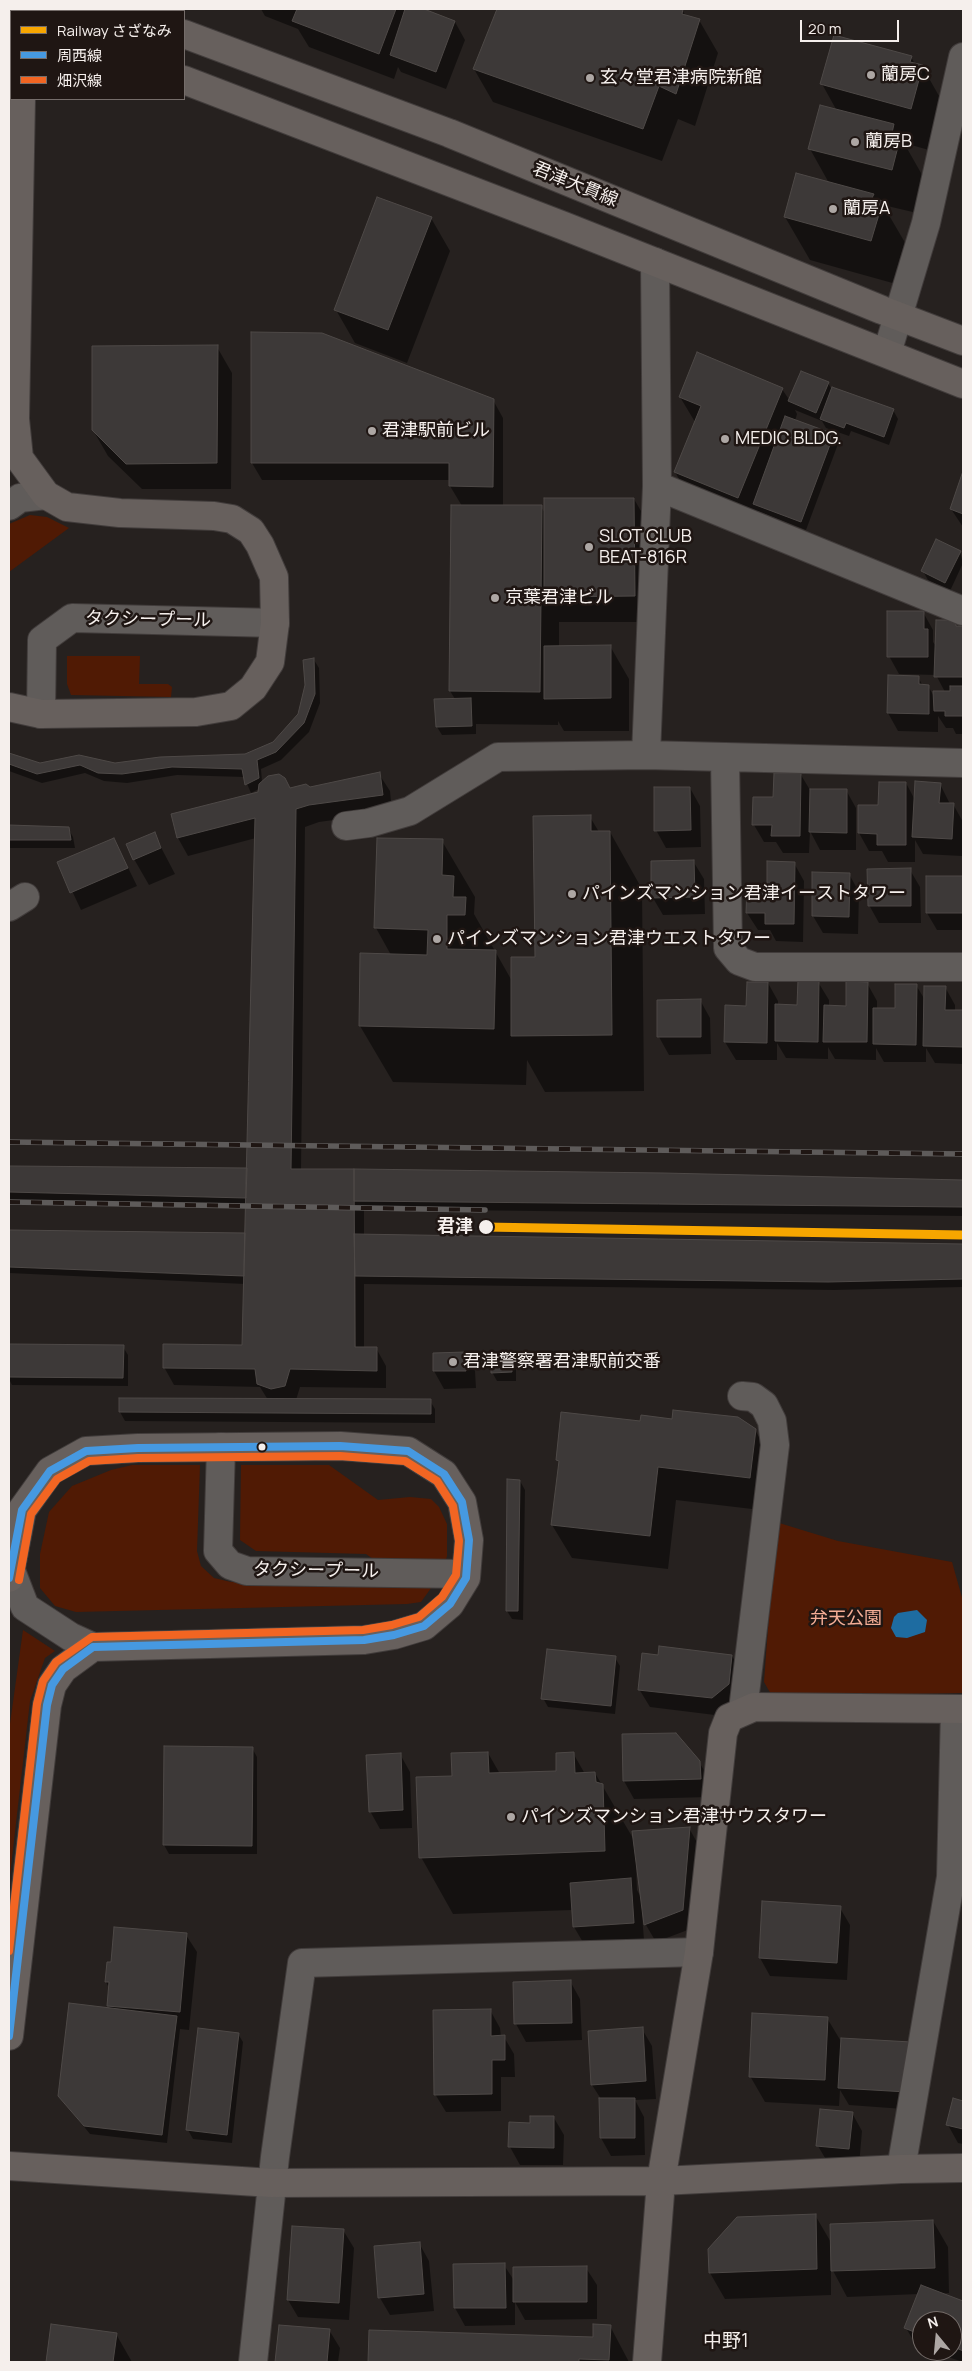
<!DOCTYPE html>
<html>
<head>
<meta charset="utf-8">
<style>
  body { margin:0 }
  #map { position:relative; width:972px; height:2371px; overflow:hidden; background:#26211f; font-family:Manrope,"Noto Sans JP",sans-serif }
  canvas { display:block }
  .frame { position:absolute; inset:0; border:10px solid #f5efec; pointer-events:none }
  .legend { position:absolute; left:10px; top:10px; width:175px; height:90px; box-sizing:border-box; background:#1f1613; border:1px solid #756d6a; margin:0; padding:6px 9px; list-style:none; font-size:15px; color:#f5efec }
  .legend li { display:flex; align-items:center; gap:10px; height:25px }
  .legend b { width:25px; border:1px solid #756d6a }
  .north { position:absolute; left:912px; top:2311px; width:50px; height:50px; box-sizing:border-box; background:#1f1613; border:1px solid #756d6a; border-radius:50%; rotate:343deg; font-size:14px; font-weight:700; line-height:20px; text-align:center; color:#f5efec }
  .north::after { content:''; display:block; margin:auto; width:18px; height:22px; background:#ada7a4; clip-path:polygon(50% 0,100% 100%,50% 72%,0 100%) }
  .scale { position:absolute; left:800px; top:20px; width:99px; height:22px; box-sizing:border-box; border:2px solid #f5efec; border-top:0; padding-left:6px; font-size:15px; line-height:18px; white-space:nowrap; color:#f5efec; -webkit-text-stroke:4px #1f1613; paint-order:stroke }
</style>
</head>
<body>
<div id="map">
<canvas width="972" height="2371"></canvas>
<div class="frame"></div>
<ul class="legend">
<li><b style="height:6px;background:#f7a600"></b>Railway さざなみ</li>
<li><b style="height:6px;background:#4699e1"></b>周西線</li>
<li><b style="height:6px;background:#f26522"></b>畑沢線</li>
</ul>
<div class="north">N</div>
<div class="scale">20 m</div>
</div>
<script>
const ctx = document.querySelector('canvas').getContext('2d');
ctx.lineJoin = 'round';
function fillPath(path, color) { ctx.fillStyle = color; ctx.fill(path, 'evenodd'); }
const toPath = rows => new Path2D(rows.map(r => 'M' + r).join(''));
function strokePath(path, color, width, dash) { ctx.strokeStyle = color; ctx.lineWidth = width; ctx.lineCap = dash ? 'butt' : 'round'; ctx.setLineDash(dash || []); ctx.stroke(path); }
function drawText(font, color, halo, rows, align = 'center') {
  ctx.font = font + ' Manrope,"Noto Sans JP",sans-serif'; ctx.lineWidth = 5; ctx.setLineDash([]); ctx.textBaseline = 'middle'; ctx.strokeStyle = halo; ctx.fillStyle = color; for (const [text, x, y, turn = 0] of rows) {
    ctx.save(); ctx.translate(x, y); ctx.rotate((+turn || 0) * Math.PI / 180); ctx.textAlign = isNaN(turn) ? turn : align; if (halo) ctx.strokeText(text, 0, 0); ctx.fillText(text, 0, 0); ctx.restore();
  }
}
fillPath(toPath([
  [30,515,47,517,69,528,9,572,9,524],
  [67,656,140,656,139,684,168,684,172,687,171,697,71,695,67,684],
  [132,1465,200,1465,197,1551,201,1566,214,1578,231,1582,434,1584,421,1602,407,1604,76,1612,55,1606,40,1588,40,1554,49,1512,72,1486,111,1470],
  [241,1465,329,1465,378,1500,410,1497,431,1499,439,1507,447,1524,447,1556,443,1569,386,1568,366,1554,256,1551,240,1540],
  [776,1522,838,1541,952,1562,963,1601,963,1693,772,1696,764,1682],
  [23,1630,55,1651,45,1658,30,1701,9,1884,9,1731]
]), '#501a04');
fillPath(toPath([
  [917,1610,927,1620,925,1632,907,1638,896,1637,891,1628,894,1617,898,1613]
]), '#1e6ca1');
fillPath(toPath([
  [261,9,420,9,455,22,465,40,446,89,401,72,398,67,394,79,309,47,298,29,265,16],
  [498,9,682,10,686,16,699,20,718,53,695,126,678,119,662,161,493,102,474,69],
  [911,57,915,64,922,66,947,110,936,152,904,143,925,180,917,213,883,205,907,246,896,284,810,260,785,217,829,183,810,149,837,111,822,84],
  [431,218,450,251,407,363,355,343,336,310],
  [217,347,232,373,231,489,142,489,108,456,93,430],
  [828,383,832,390,893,410,898,419,889,445,851,431,849,436,826,428,822,421,795,410,797,414,795,421,833,435,838,444,806,530,758,511,753,523,690,498,675,472,695,422,680,397,782,389,790,401],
  [493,400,503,418,503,506,541,507,545,513,634,499,649,525,649,622,559,622,559,647,610,646,629,679,629,731,564,731,558,721,558,725,476,724,476,734,442,735,437,727,455,699,450,691,462,506,450,486,450,480,262,480,252,463],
  [963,475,963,527,951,509],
  [960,552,963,563,950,591,928,580,923,571],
  [923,612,933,630,933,642,936,646,955,621,959,627,963,627,963,734,956,734,953,728,946,728,938,716,938,732,898,731,888,713,889,676,918,677,923,686,928,686,935,698,945,692,936,675,899,674,889,656],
  [314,660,319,668,320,703,309,732,281,760,261,769,262,782,290,790,310,788,379,774,390,791,392,812,319,822,305,827,301,1170,663,1174,963,1181,963,1216,364,1209,364,1236,963,1245,963,1287,834,1290,364,1284,364,1348,376,1348,386,1366,386,1388,300,1387,296,1400,430,1401,435,1409,435,1423,125,1421,120,1412,121,1399,268,1400,260,1387,174,1385,164,1367,243,1346,245,1284,9,1273,9,1231,246,1235,247,1206,9,1200,9,1167,248,1169,256,838,188,856,178,838,172,815,259,793,259,789,251,793,244,777,177,775,127,783,104,781,85,773,42,783,9,771,9,754,40,764,115,765,245,755,274,744,299,715],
  [353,1273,356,1276,356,1353,354,1353],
  [801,775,810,790,846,790,856,808,856,850,820,850,810,831,809,853,783,853,776,842,764,842,754,825,774,798],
  [906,783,915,800,940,784,950,804,953,804,963,822,962,856,923,854,915,840,915,862,888,862,882,851,869,851,859,833,880,806],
  [690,788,700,806,701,847,666,848,656,830],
  [590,817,599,832,610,832,642,889,644,1091,545,1092,527,1060,526,1085,393,1082,360,1026,391,955,376,928,378,839,442,841,475,897,474,914,512,981,536,958],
  [9,826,68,828,73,837,75,848,9,848],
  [154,834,175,874,149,885,134,859],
  [114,839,137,886,81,910,59,863],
  [693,861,704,879,705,914,663,915,653,898],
  [794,863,804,881,803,942,776,941,770,930,758,930,747,913,768,886],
  [910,870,920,887,921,923,879,923,869,905],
  [849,874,859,892,858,934,823,933,813,916],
  [928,877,963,877,963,930,937,930,927,913],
  [818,982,829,1000,829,1006,847,1007,867,983,877,1001,877,1009,896,1009,916,985,925,1000,945,987,955,1005,955,1011,963,1012,963,1064,935,1063,926,1048,926,1062,884,1062,876,1048,876,1060,835,1059,828,1047,828,1059,786,1058,777,1043,777,1060,736,1060,725,1042,747,1007,768,983,778,1001,778,1006,798,1006],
  [700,1000,710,1018,711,1054,669,1055,659,1037,658,1002],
  [9,1070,10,1071,9,1098],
  [9,1345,123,1347,128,1355,128,1386,12,1385,9,1379],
  [434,1354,465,1354,475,1371,476,1388,444,1389,434,1371],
  [511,1355,516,1364,516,1381,497,1381,492,1372],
  [755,1430,774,1463,769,1511,676,1500,668,1569,572,1558,552,1525,560,1464,557,1459],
  [520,1481,525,1490,523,1620,512,1619,507,1611],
  [659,1656,732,1656,742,1673,739,1702,723,1716,650,1707,639,1689],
  [615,1658,620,1666,615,1714,548,1707,543,1698],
  [165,1747,252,1748,257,1757,257,1854,169,1854,164,1845],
  [488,1753,500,1774,558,1772,573,1753,585,1774,595,1773,634,1840,689,1828,699,1846,693,1928,656,1942,646,1925,644,1914,642,1914,644,1940,584,1944,574,1927,573,1910,453,1914,421,1857,453,1777],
  [636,1867,638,1867,642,1899,637,1890],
  [400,1754,410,1772,412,1828,380,1829,370,1811],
  [699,1762,710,1780,710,1797,634,1799,624,1781],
  [840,1908,850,1925,847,1980,770,1976,760,1958],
  [186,1935,197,1952,189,2030,180,2029,167,2143,90,2134,59,2096,110,2009,108,2005,109,1988,106,1982],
  [570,1981,580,1999,582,2040,526,2042,516,2024,514,1983],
  [490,2010,500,2028,501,2037,504,2037,514,2054,515,2077,501,2077,501,2111,446,2112,435,2094],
  [827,2018,842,2043,910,2043,917,2110,849,2105,840,2090,839,2106,765,2102,750,2076],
  [642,2029,652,2046,656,2099,635,2100,644,2117,645,2155,611,2156,601,2138,601,2099,592,2085],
  [238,2034,243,2042,232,2143,193,2139,188,2130],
  [954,2100,963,2102,963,2144,958,2143,948,2125],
  [852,2113,862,2131,859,2166,828,2163,818,2146],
  [554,2118,564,2135,563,2165,520,2165,510,2147,510,2123,531,2124],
  [815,2215,832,2244,933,2221,948,2247,949,2293,940,2294,963,2302,963,2362,930,2351,952,2351,952,2321,922,2321,922,2348,916,2345,906,2328,919,2294,847,2297,831,2267,831,2295,725,2299,710,2273],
  [343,2230,354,2248,349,2320,298,2317,288,2300],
  [419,2243,429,2261,434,2311,390,2315,380,2298],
  [454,2265,504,2265,515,2282,586,2268,597,2285,597,2319,525,2320,515,2302,515,2325,465,2326,455,2308],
  [52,2326,116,2334,132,2362,47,2362],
  [280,2326,329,2330,340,2348,338,2362,277,2362],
  [610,2326,629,2362,369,2362,370,2331,594,2339]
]), '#0007');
const building = toPath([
  [297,9,396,9,379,54,292,21,297,9],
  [405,9,424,9,455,21,436,72,390,55,405,9],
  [497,9,683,9,682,14,700,19,676,94,659,86,643,129,473,69,497,9],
  [834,35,912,56,910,62,923,65,911,109,820,84,834,35],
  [820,105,894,124,892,133,901,135,892,170,808,149,820,105],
  [796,173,874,194,872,198,883,201,871,241,784,217,796,173],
  [377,197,432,217,388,330,334,310,377,197],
  [251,332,322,333,494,399,493,487,449,486,449,463,251,463,251,332],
  [218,345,217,463,126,464,92,430,92,346,218,345],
  [697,352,783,388,738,498,674,472,701,406,679,397,697,352],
  [801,371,829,382,816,413,788,401,801,371],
  [832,387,894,409,884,437,846,423,844,428,820,419,832,387],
  [785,416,834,434,801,522,753,504,785,416],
  [963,471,963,514,950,509,963,471],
  [544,498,634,498,635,596,544,597,544,498],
  [451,505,542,505,540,692,449,691,451,505],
  [936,539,961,551,945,583,921,571,936,539],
  [887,611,924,611,924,629,928,629,928,657,887,657,887,611],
  [936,620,956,620,956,626,963,626,963,677,934,677,936,620],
  [611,645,611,698,544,699,544,646,611,645],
  [314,658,315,694,304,723,276,752,257,760,259,778,245,785,242,769,172,767,122,774,98,773,80,765,37,774,9,764,9,753,40,763,79,755,115,763,160,757,245,754,273,742,298,714,305,685,303,660,314,658],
  [888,675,919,676,919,684,929,685,929,714,887,713,888,675],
  [950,686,963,686,963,716,945,716,945,711,934,711,933,691,950,691,950,686],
  [471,698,472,726,436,727,434,699,471,698],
  [380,772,383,795,309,805,296,809,291,1169,354,1169,355,1347,377,1347,377,1371,290,1369,285,1386,271,1389,257,1384,255,1369,163,1368,163,1344,242,1345,255,818,177,838,171,814,258,792,259,784,268,776,279,774,285,778,290,788,306,784,310,787,380,772],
  [774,773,801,773,800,836,771,836,772,825,752,825,753,797,773,797,774,773],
  [915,781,941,783,939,803,954,803,952,839,912,837,915,781],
  [879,782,906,782,906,845,877,845,877,834,858,833,858,805,878,805,879,782],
  [654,787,690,787,691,830,654,831,654,787],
  [810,789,847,789,847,833,809,832,810,789],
  [591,815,591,831,610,831,612,1035,511,1036,511,957,535,957,533,816,591,815],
  [9,825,69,827,71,840,9,840,9,825],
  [155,832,161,848,133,860,126,844,155,832],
  [114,838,128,868,70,893,57,862,114,838],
  [377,838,443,839,442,875,454,876,453,897,466,897,465,915,447,915,447,949,496,950,494,1029,359,1026,360,953,427,955,428,930,374,928,377,838],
  [694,860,695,897,651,898,651,861,694,860],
  [767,861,795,862,794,924,765,924,765,913,746,913,747,885,767,885,767,861],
  [911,868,911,906,868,906,867,869,911,868],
  [812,872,850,873,849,917,812,916,812,872],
  [926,876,963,876,963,913,926,913,926,876],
  [798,980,819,981,818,1042,775,1041,775,1004,797,1005,798,980],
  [846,981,868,982,867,1042,823,1042,824,1005,846,1006,846,981],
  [747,982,768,982,767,1043,724,1042,725,1005,746,1006,747,982],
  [895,984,917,984,916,1045,873,1044,873,1008,895,1008,895,984],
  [924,986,946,986,945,1010,963,1010,963,1047,923,1046,924,986],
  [701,999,701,1037,657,1037,657,1000,701,999],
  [9,1166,247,1168,246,1198,9,1192,9,1166],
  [354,1169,663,1173,963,1180,963,1207,354,1201,354,1169],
  [9,1230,245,1233,244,1276,9,1267,9,1230],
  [354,1234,963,1244,963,1279,828,1282,355,1276,354,1234],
  [9,1344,124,1345,123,1378,9,1377,9,1344],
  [466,1352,466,1371,433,1371,433,1353,466,1352],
  [491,1353,512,1354,512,1372,491,1373,491,1353],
  [119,1398,431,1399,431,1414,119,1412,119,1398],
  [673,1410,738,1417,756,1429,750,1478,658,1467,650,1536,551,1525,559,1461,556,1460,561,1412,640,1421,641,1415,672,1419,673,1410],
  [507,1479,520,1480,518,1611,506,1611,507,1479],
  [659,1646,732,1655,729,1684,712,1698,638,1690,642,1653,658,1655,659,1646],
  [547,1649,616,1656,611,1706,541,1699,547,1649],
  [676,1733,700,1761,701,1779,623,1781,622,1734,676,1733],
  [164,1746,253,1747,252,1846,163,1845,164,1746],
  [488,1752,489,1773,556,1771,556,1753,574,1752,575,1773,595,1772,596,1782,603,1784,605,1851,419,1858,416,1777,452,1776,451,1753,488,1752],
  [401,1753,403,1810,369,1812,366,1755,401,1753],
  [690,1827,683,1910,644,1925,632,1831,690,1827],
  [631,1878,634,1923,573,1927,570,1883,631,1878],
  [762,1901,841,1906,837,1963,759,1958,762,1901],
  [114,1927,187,1933,180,2012,107,2006,109,1982,105,1982,107,1962,111,1962,114,1927],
  [571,1980,572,2023,514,2024,513,1982,571,1980],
  [69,2003,177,2016,162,2135,84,2126,58,2096,69,2003],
  [491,2009,491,2036,505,2035,505,2060,492,2060,492,2094,434,2095,433,2010,491,2009],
  [752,2013,828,2017,825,2080,749,2077,752,2013],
  [643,2027,646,2081,591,2085,588,2031,643,2027],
  [198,2028,239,2033,227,2135,186,2130,198,2028],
  [841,2038,911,2042,907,2092,838,2088,841,2038],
  [599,2098,635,2098,635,2138,600,2138,599,2098],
  [953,2098,963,2101,963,2129,946,2125,953,2098],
  [820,2109,853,2112,849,2149,816,2146,820,2109],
  [530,2116,554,2116,554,2148,508,2147,509,2122,530,2123,530,2116],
  [816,2214,817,2269,709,2273,708,2249,737,2217,816,2214],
  [933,2220,935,2268,831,2271,830,2224,933,2220],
  [292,2226,344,2229,339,2303,287,2300,292,2226],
  [420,2242,424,2294,378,2298,374,2246,420,2242],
  [505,2263,506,2308,454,2308,453,2264,505,2263],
  [587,2266,587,2302,513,2302,513,2267,587,2266],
  [921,2285,963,2301,963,2351,952,2346,952,2321,922,2321,922,2335,904,2328,921,2285],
  [51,2324,117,2333,113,2362,46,2362,51,2324],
  [593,2324,611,2325,609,2360,579,2359,579,2362,368,2362,369,2330,593,2337,593,2324],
  [279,2325,330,2329,327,2362,275,2362,279,2325]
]);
fillPath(building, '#3d3938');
strokePath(building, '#4e4947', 1);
const street = toPath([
  [655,262,657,486,646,755,963,763],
  [887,353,926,223,963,57],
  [657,486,963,611],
  [9,506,20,498,46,495],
  [41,714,42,640,72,618,275,623],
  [725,758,728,948,739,961,755,967,963,967],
  [346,826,369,823,410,811,498,757,646,755],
  [9,907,25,897],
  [742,1396,753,1397,764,1405,772,1421,775,1445,743,1710],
  [221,1447,218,1551,230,1565,247,1571,465,1574],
  [10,1568,25,1607,71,1637,93,1647],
  [901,2169,951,1877,955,1709],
  [253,2362,275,2157,302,1963,699,1952]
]);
const secondary = toPath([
  [19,9,20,11],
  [116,9,122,11],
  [184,34,449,133,882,310,963,341],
  [184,80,564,226,963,384],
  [9,707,41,714,196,712,231,706,253,688,270,662,275,623,274,577,260,545,251,531,232,519,214,516,120,513,67,507,46,495,19,458,15,419,21,99],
  [9,1578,22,1510,50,1471,86,1451,138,1448,340,1446,408,1451,444,1474,462,1502,469,1540,466,1578,450,1604,424,1626,394,1635,364,1640,93,1647,63,1669,52,1685,47,1705,9,2036],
  [9,2166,272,2183,661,2181,901,2169,963,2168],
  [647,2362,661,2181,699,1952,723,1733,729,1718,754,1707,963,1709]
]);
strokePath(street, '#413c3b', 30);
strokePath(secondary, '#413c3b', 30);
strokePath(street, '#605c5a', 28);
strokePath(secondary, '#67605d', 28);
const rail = toPath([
  [9,1142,963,1154],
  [9,1202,485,1210]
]);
strokePath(rail, '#5e5b5a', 5.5);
strokePath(rail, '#1f1613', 4, [11]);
strokePath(toPath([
  [9,1578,22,1510,50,1471,86,1451,138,1448,340,1446,408,1451,444,1474,462,1502,469,1540,466,1578,450,1604,424,1626,394,1635,364,1640,93,1647,63,1669,52,1685,47,1705,9,2036]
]), '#4699e1', 8);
strokePath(toPath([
  [9,1951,37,1704,43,1681,56,1662,92,1637,363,1630,392,1625,419,1617,442,1597,456,1575,459,1541,453,1506,437,1481,405,1461,340,1456,138,1458,89,1461,57,1479,31,1514,19,1580]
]), '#f26522', 8);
strokePath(toPath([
  [484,1227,963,1235]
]), '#f7a600', 9);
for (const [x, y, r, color] of [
  [871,75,5,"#ada7a4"],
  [590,78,5,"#ada7a4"],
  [855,142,5,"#ada7a4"],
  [833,209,5,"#ada7a4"],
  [372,431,5,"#ada7a4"],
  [725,439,5,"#ada7a4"],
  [589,547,5,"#ada7a4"],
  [495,598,5,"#ada7a4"],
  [572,894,5,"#ada7a4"],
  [437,939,5,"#ada7a4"],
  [486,1227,8,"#f5efec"],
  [453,1362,5,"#ada7a4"],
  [262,1447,4.5,"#f5efec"],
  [511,1817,5,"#ada7a4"]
]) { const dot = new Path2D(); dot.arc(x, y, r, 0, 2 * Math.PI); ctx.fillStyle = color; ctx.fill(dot); strokePath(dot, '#1f1613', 2); }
drawText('18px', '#f5efec', '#1f1613', [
  ["蘭房C",881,75],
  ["玄々堂君津病院新館",600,78],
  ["蘭房B",865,142],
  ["蘭房A",843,209],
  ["君津駅前ビル",382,431],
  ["MEDIC BLDG.",735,439],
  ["SLOT CLUB",599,537],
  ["BEAT-816R",599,558],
  ["京葉君津ビル",505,598],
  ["パインズマンション君津イーストタワー",582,894],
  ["パインズマンション君津ウエストタワー",447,939],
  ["君津警察署君津駅前交番",463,1362],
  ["パインズマンション君津サウスタワー",521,1817]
], 'left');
drawText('18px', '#f5efec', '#1f1613', [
  ["君津大貫線",575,185,22],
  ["タクシープール",148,620,1],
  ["タクシープール",316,1571,1]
]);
drawText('bold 18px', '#f5efec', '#1f1613', [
  ["君津",473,1227]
], 'right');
drawText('18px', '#f5ae96', '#1f1613', [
  ["弁天公園",846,1619]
]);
drawText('19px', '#f5efec', '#1f1613', [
  ["中野1",726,2342]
]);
</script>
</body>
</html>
